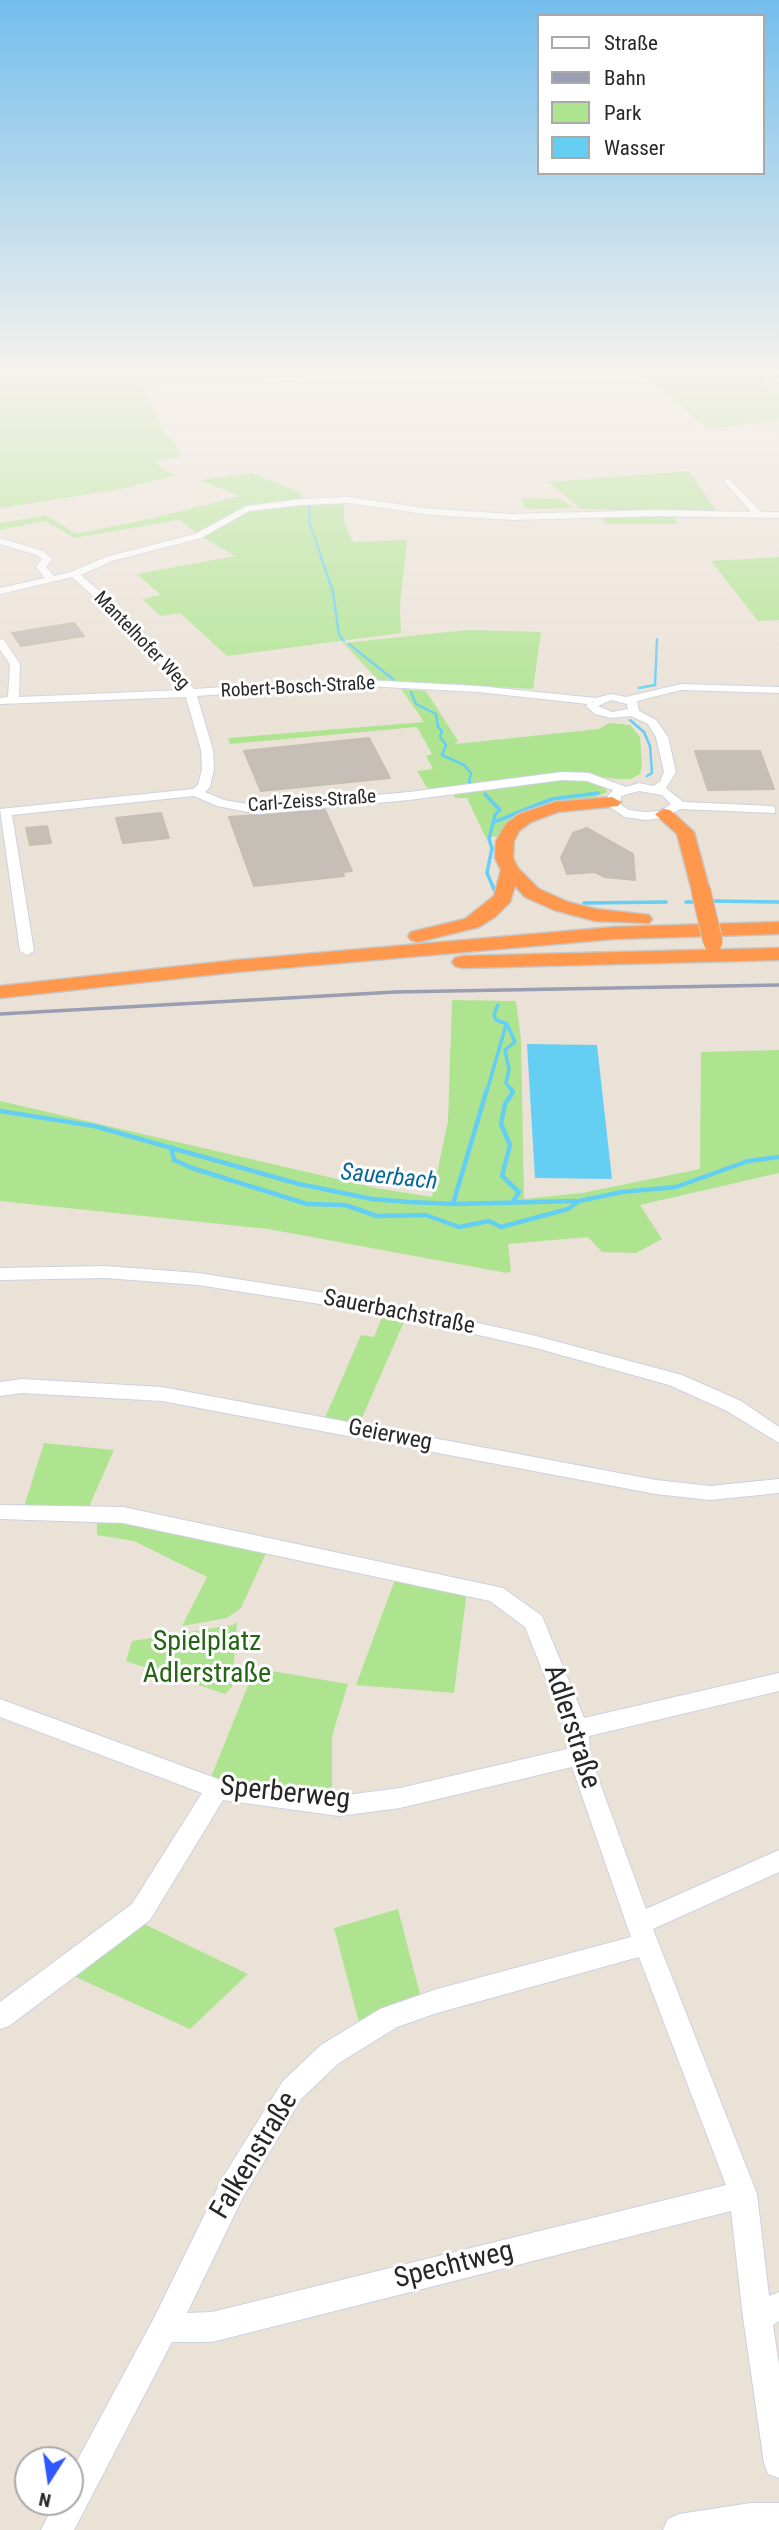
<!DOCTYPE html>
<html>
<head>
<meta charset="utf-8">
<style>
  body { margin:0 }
  #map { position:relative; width:779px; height:2530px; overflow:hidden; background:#ebe2d7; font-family:"Roboto Condensed",sans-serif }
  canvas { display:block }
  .legend { position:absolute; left:537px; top:14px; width:228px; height:161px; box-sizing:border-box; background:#fff; border:2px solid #a9a9a9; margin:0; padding:9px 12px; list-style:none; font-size:21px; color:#272727 }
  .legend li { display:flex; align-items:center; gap:14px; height:35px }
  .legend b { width:35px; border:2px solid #a9a9a9 }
  .north { position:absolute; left:14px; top:2446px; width:70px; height:70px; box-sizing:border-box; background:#fff; border:2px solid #a9a9a9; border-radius:50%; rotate:192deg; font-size:19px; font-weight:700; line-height:28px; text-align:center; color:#272727 }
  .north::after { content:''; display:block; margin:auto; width:24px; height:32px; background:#2f58ff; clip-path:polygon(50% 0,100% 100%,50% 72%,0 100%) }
</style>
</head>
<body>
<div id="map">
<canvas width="779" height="2530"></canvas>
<ul class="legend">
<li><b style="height:9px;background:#fff"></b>Straße</li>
<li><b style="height:9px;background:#9a9eb2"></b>Bahn</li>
<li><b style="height:19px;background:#aee490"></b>Park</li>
<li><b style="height:19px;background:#64cef3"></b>Wasser</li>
</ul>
<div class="north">N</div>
</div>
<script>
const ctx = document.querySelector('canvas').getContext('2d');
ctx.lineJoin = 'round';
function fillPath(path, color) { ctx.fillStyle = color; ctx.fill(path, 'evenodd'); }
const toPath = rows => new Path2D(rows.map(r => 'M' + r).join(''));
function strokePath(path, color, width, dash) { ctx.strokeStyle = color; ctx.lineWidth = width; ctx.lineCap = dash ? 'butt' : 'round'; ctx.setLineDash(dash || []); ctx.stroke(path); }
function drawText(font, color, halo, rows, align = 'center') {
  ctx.font = font + ' "Roboto Condensed",sans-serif'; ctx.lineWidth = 6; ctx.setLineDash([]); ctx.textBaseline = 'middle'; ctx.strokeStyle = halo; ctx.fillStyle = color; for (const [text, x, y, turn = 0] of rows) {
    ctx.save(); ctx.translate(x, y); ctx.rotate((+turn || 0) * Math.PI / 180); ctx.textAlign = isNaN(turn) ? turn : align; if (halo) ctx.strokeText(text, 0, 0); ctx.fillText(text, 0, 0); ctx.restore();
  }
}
fillPath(toPath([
  [0,372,380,372,146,386,138,377,165,434,176,445,181,457,155,461,163,469,176,475,122,489,0,508],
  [635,372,779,373,779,379,764,380,762,384,779,392,779,420,708,429,657,386],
  [689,471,717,512,581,509,548,482],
  [252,473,300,492,302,496,298,500,244,509,199,535,180,520,75,538,45,521,0,530,0,523,46,515,76,534,154,518,239,496,201,480],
  [521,498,560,499,574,508,524,509],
  [344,501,344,522,353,542,407,540,400,604,401,633,227,656,180,613,161,616,142,599,161,595,137,574,235,556,202,537,239,514,251,509],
  [674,514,677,524,606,524,599,515],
  [779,557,779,620,758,621,711,561],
  [467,630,541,632,533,689,378,680,343,643],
  [401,689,426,691,458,741,455,744,599,729,609,723,630,725,640,737,642,765,640,774,631,779,616,779,568,772,480,782,483,789,544,781,584,781,603,786,608,792,589,799,540,806,512,820,498,836,486,838,467,798,455,798,451,787,427,788,417,771,433,769,426,756,432,754,417,727,230,744,228,738,424,722],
  [452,1000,516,1001,521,1039,524,1199,582,1193,700,1169,701,1052,779,1050,779,1173,640,1205,662,1239,636,1253,602,1252,588,1237,508,1244,511,1271,507,1273,268,1229,0,1201,0,1101,376,1188,432,1197,448,1121],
  [385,1310,407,1315,358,1427,324,1420,361,1335,374,1337],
  [44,1443,114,1450,88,1509,24,1507],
  [97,1517,267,1551,241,1608,227,1618,182,1626,207,1577,134,1541,97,1535],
  [396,1577,467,1591,454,1693,356,1685],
  [237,1622,232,1687,225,1694,126,1661,132,1641,233,1625],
  [255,1668,348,1684,332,1736,332,1798,209,1782],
  [398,1909,421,1998,360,2026,334,1928],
  [142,1923,248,1974,190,2029,67,1973]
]), '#aee490');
fillPath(toPath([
  [527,1044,597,1045,612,1179,535,1178]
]), '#64cef3');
strokePath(toPath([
  [309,504,310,524,322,559]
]), '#64cef3', 2);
strokePath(toPath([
  [321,557,333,592,339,635,344,641],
  [349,644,394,680],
  [639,688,655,685,657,639],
  [411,692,416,704,436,714,438,727,442,731,440,737,446,745,442,755,464,765,471,773,469,782,474,786],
  [630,720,644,732,650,746,652,773,647,776],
  [589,794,598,793]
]), '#64cef3', 2.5);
strokePath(toPath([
  [485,794,500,810,495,815,489,839,492,848,487,873,497,896],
  [494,822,552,799,598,793],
  [710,901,779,902],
  [686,902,698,902],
  [584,903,666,902],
  [498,1005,494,1014,496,1020,507,1024,515,1042,505,1050,509,1069,506,1083,512,1091],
  [487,1091,506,1025]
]), '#64cef3', 3.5);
strokePath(toPath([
  [511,1089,513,1092,505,1104,501,1124,510,1145,502,1176,519,1192,514,1200],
  [0,1111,94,1126,299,1184,372,1199,408,1202,453,1204,579,1201,622,1192,676,1187,748,1161,779,1157],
  [171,1147,174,1160,192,1168,307,1204,345,1205,377,1216,426,1215,459,1227,489,1221,501,1227,568,1209,578,1202],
  [453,1204,487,1089]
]), '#64cef3', 4.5);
const building = toPath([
  [74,623,84,636,21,646,12,633,74,623],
  [369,738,390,778,261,791,244,751,369,738],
  [695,751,760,751,774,789,708,790,695,751],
  [325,810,352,871,343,872,344,876,254,886,229,817,325,810],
  [161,813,169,838,123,843,116,818,161,813],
  [47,826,51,843,30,845,26,828,47,826],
  [587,828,633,854,635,880,604,877,595,872,567,874,561,858,573,833,587,828]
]);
fillPath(building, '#c5bfb7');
strokePath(building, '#c5beb1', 2);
const minor = toPath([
  [728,478,761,512,779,512,779,518,658,516,512,520,432,515,348,503,301,505,249,511,201,538,112,561,81,575,134,622,194,689,347,679,478,686,596,698,611,694,626,697,681,684,779,687,779,693,681,690,637,701,639,711,656,720,668,737,676,772,666,788,683,802,771,806,775,807,775,813,680,809,664,818,645,820,625,817,608,806,607,797,613,790,587,781,562,780,409,800,258,814,217,806,194,796,12,815,34,951,27,955,20,951,0,809,193,789,198,785,202,769,201,750,186,697,0,704,0,698,8,697,10,664,0,650,0,639,4,640,20,664,19,697,182,690,126,626,72,577,0,594,0,588,45,578,36,567,42,559,37,555,0,544,0,538,43,551,52,559,46,567,54,576,71,572,106,557,195,534,247,506,301,499,348,497,432,509,512,514,658,510,751,512,724,481,728,478],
  [347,685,478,692,588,704,586,706,595,714,612,718,631,716,648,724,656,737,664,772,660,782,653,786,639,783,626,787,589,773,562,772,409,792,258,806,224,800,205,792,210,787,214,769,213,750,197,696,347,685],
  [611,700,627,704,628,709,612,712,598,706,611,700],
  [639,791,662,795,671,804,661,811,645,812,629,810,620,804,621,796,639,791],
  [105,1266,198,1273,390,1303,536,1336,682,1375,741,1401,779,1427,779,1443,727,1411,669,1385,536,1348,390,1315,198,1285,105,1278,0,1280,0,1268,105,1266],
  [22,1379,162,1387,656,1480,710,1486,779,1479,779,1493,710,1500,656,1494,162,1401,22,1393,0,1396,0,1382,22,1379],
  [0,1505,123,1507,503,1588,542,1616,584,1718,779,1673,779,1691,589,1736,590,1756,646,1909,779,1850,779,1872,653,1929,757,2194,769,2296,779,2292,779,2321,773,2325,779,2365,779,2478,768,2474,764,2463,743,2317,731,2211,212,2342,172,2342,74,2530,41,2530,55,2502,70,2502,70,2474,154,2318,223,2177,283,2081,321,2045,380,2009,437,1989,631,1937,572,1767,400,1808,339,1816,223,1800,150,1920,9,2026,0,2029,0,2002,132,1904,202,1793,0,1717,0,1699,218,1779,339,1796,400,1788,567,1749,566,1729,525,1627,490,1601,123,1523,0,1519,0,1505],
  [639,1957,726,2185,212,2312,187,2313,243,2197,301,2099,339,2063,397,2027,437,2013,639,1957],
  [751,2503,779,2503,779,2530,663,2530,668,2519,679,2514,751,2503]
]);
const highway = toPath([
  [612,797,621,802,618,806,558,812,531,822,519,831,514,841,513,858,518,868,539,889,568,902,596,909,649,915,652,919,649,923,595,921,554,910,525,897,515,886,510,902,495,917,479,927,418,942,411,940,408,936,411,932,465,919,494,896,501,870,495,858,496,841,506,824,519,814,555,802,612,797],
  [664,809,670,810,694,832,710,891,708,895,701,897,692,891,677,834,655,814,664,809],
  [779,922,779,934,614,939,237,972,0,998,0,986,237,960,614,927,779,922],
  [779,948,779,960,462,968,455,966,452,962,455,958,462,956,779,948]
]);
strokePath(minor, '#ccd1e1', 2);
strokePath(highway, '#c7c7c7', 3);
fillPath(minor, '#fff');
fillPath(highway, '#ff984d');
strokePath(toPath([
  [0,1014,395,992,779,985]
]), '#9a9eb2', 3.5);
const highwayBridge = toPath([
  [701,891,713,942]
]);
strokePath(highwayBridge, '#c7c7c7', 21, []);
strokePath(highwayBridge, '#ff984d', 19);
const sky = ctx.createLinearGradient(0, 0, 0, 726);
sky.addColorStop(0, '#73beec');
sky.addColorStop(0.51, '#f6f2ed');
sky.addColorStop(1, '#f6f2ed00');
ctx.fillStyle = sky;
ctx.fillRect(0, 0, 779, 726);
drawText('19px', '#272727', '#fff', [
  ["Mantelhofer Weg",141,641,46],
  ["Robert-Bosch-Straße",298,688,-3],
  ["Carl-Zeiss-Straße",312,802,-4]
]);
drawText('23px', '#272727', '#fff', [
  ["Sauerbachstraße",399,1313,11],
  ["Geierweg",390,1436,11]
]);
drawText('italic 24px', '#07699a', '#fff', [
  ["Sauerbach",389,1178,6]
]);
drawText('28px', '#276516', '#fff', [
  ["Spielplatz",207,1643],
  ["Adlerstraße",207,1675]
]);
drawText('28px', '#272727', '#fff', [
  ["Adlerstraße",571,1727,72],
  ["Sperberweg",285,1794,6],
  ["Falkenstraße",255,2156,-59],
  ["Spechtweg",454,2266,-14]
]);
</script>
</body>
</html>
